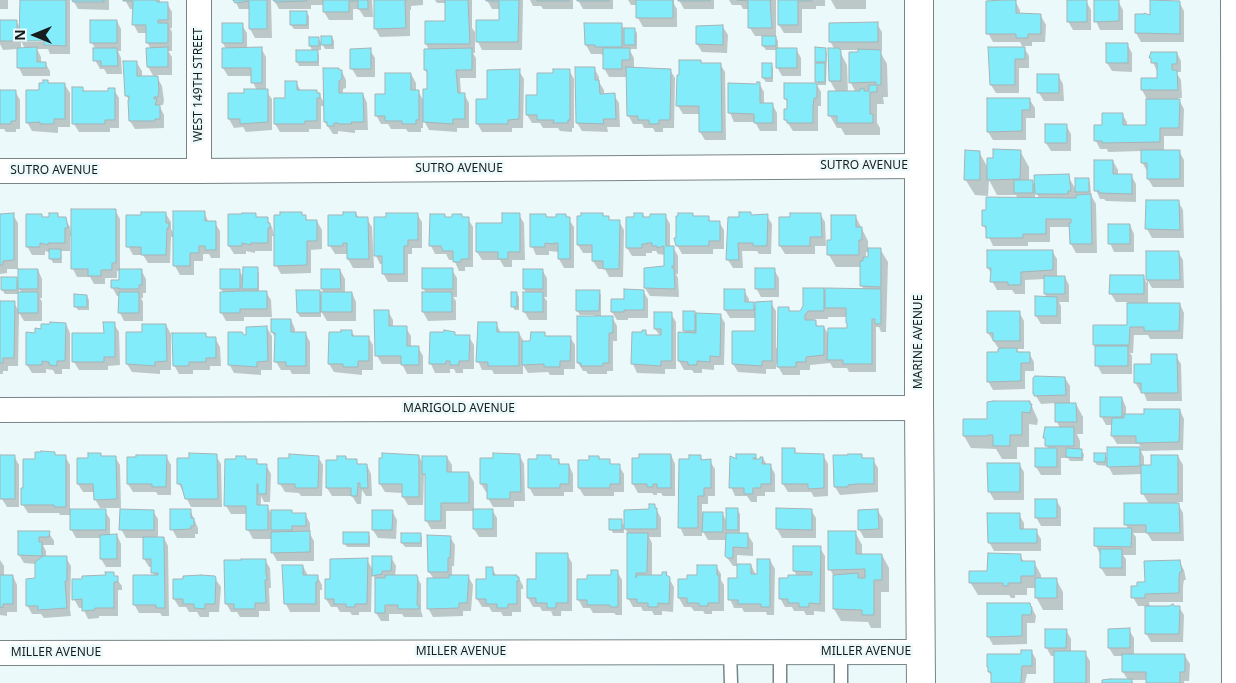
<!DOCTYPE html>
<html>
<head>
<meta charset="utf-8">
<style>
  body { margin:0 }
  #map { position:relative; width:1236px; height:683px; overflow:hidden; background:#ebf9fb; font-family:"Noto Sans",sans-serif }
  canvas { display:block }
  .north { position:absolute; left:10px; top:10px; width:50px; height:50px; -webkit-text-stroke:4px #ebf9fb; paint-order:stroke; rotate:270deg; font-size:14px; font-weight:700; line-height:20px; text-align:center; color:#171c1d }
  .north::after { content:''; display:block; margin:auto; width:18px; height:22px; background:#171c1d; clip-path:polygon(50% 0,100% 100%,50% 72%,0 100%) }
</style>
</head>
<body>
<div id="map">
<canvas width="1236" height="683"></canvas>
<div class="north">N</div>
</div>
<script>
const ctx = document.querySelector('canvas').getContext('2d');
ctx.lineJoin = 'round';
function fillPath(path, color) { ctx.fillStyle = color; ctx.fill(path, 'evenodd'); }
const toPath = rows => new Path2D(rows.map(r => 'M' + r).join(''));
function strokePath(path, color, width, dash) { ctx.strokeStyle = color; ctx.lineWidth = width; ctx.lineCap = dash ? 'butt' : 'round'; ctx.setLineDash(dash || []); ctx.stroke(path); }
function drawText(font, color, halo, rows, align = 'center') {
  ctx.font = font + ' "Noto Sans",sans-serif'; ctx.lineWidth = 5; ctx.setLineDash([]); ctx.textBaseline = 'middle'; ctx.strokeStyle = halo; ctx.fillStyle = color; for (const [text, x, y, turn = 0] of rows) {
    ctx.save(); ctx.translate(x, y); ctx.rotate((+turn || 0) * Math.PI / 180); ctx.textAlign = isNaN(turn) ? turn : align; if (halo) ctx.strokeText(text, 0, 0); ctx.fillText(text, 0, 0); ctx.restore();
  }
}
fillPath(toPath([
  [0,0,8,0,8,9,0,9],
  [21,0,70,0,70,54,50,54,48,49,37,49,41,57,41,63,45,63,50,71,50,76,23,76,19,68,18,49,3,50,0,44,0,21,16,21,21,29],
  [23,40,50,40,50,42,23,42],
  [21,41,25,49,21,49],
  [73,0,109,0,109,10,78,9],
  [125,0,160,0,160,3,167,3,172,12,172,28,170,28,172,32,172,51,168,51,172,57,172,75,156,75,162,86,164,101,163,105,159,105,164,115,164,128,135,129,130,121,129,100,126,95,137,63,142,71,142,77,154,77,148,67,148,49,151,49,147,42,147,33,138,33,134,25,134,9,130,9],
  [235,0,271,0,272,38,255,38,250,29,250,9,239,9],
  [274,0,372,0,373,17,364,17,359,9,353,9,353,20,329,20,324,12,324,5,311,5,311,9,279,9],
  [376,0,423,0,423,5,411,6,411,10,410,10,410,36,380,37,375,28],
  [435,0,472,0,472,28,475,32,475,53,473,53,476,58,476,78,460,78,461,94,464,94,469,103,469,128,457,128,457,132,429,130,423,119,423,128,421,128,421,132,408,132,406,129,391,129,388,124,381,124,376,115,386,95,411,74,416,83,416,91,418,91,425,103,428,90,428,75,425,70,429,50,426,44,426,22,446,22,446,3,437,3],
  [487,0,523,0,522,50,482,50,478,42,501,21,501,9,492,9],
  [530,0,573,0,573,9,543,9,541,6,533,6],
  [578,0,613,0,613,9,583,9],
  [628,0,674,0,674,4,677,9,677,27,643,27,638,18,638,5,631,5],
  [679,0,714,0,714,9,684,9],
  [729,0,776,0,776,36,775,36,778,41,778,49,796,49,801,58,801,76,782,76,777,67,777,50,766,50,763,46,764,36,755,36,750,28,750,9,743,9,741,5,732,5],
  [779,0,825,0,825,6,816,6,816,9,802,9,802,33,784,33,779,25],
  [831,0,866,0,866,9,836,9],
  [1015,1,1020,10,1020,14,1041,16,1046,25,1045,42,1032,42,1032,46,1023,46,1029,56,1029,68,1019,68,1019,93,996,93,991,85,1023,48,1020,42,993,42,988,33],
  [1086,1,1091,10,1091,30,1073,30,1068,21],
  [1118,1,1123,10,1123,30,1100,30,1096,21],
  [1179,2,1184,11,1184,42,1141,42,1136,33,1136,16,1151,17],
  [306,12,309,16,309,29,294,29,291,25],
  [117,21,121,29,121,51,118,51,121,58,122,74,107,74,104,69,100,69,95,60,95,48,92,43],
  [586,24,621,24,624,29,634,29,637,33,637,49,629,49,634,58,634,68,670,70,675,78,674,128,663,128,663,132,655,132,653,128,644,128,642,124,633,124,628,115,628,77,609,77,604,68,604,55,600,54,591,54,586,45],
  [877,24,882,32,882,50,879,50,887,64,888,97,883,97,884,104,877,104,877,123,880,128,880,135,845,135,841,128,837,128,830,116,837,93,830,81,835,50,830,41],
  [839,50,859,50,851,83,856,93,848,93,847,65],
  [242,25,247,33,247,49,261,48,266,57,266,91,272,99,272,130,246,132,243,127,234,128,229,119,229,94,246,94,257,91,253,82,253,76,228,76,223,68,226,49,223,43],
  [723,27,728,35,727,53,702,52,697,44],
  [332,37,334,41,334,49,325,49,321,42,321,50,316,50,319,55,319,66,299,66,297,62,313,52,310,46,318,38,322,44],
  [1127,44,1132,53,1132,72,1112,71,1107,63],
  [816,48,825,49,827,53,826,85,817,85,821,92,821,106,818,106,818,131,793,131,785,119,789,110,789,105,785,98,785,84,818,84,817,81],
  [370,50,375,58,375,77,357,77,352,69],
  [1152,53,1177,53,1181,61,1181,72,1176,72,1181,80,1182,98,1178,98,1184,109,1183,136,1164,136,1164,151,1179,151,1184,160,1184,187,1153,187,1148,179,1148,171,1147,171,1142,162,1142,151,1108,152,1107,149,1100,149,1096,141,1104,126,1122,114,1127,122,1127,126,1147,126,1148,101,1142,90,1158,79,1157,71,1151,58],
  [701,61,702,64,720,64,725,72,726,140,705,140,700,132,700,114,683,114,678,106],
  [763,64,771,64,773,68,773,82,766,82,763,78],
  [594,68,599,77,599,82,604,90,604,95,614,95,619,103,620,127,607,127,608,132,582,131,577,123],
  [569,70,574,79,574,128,572,128,572,132,560,131,558,128,543,128,540,123,532,123,527,115,538,96,554,74],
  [519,71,524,79,523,128,512,128,512,132,482,132,477,123,488,100],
  [342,72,346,80,346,88,343,89,343,95,363,94,367,103,368,130,355,130,355,133,338,131,338,134,333,134,325,122,325,106,321,106,321,129,309,129,309,132,280,132,275,124,296,82,301,91,319,94,325,104],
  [1058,75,1063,84,1064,101,1044,101,1039,93],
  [759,83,764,92,764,104,772,104,777,113,777,131,760,131,755,122,734,122,730,113],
  [49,85,65,85,70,93,70,127,58,127,58,133,32,131,27,122,40,91],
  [83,89,85,92,109,92,114,90,119,98,119,128,110,128,110,132,79,132,74,124],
  [0,91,15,91,20,100,20,129,16,129,16,132,6,132,4,129,0,129],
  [1030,100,1035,108,1035,118,1026,118,1026,140,993,140,988,132],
  [1066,125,1071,134,1071,151,1051,151,1046,143],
  [1020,151,1029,167,1029,181,1032,181,1036,187,1068,176,1076,190,1088,179,1090,183,1091,195,1096,204,1097,253,1076,253,1071,244,1071,227,1050,227,1050,242,1028,242,1028,246,993,246,984,226,1018,199,1016,195,997,195,989,180,988,196,975,195,965,179,979,152,988,168,994,159],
  [1035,191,1038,196,1040,199,1035,199],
  [1113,161,1118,170,1118,175,1131,175,1136,184,1136,202,1106,201,1104,199,1100,199,1096,190],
  [1147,201,1178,201,1183,210,1184,238,1152,238,1147,229],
  [115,210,120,219,120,270,141,270,146,279,146,293,143,293,143,298,141,298,143,302,143,321,124,321,120,313,120,296,117,296,112,287,120,281,120,271,117,271,117,278,105,278,105,284,94,284,90,277,77,277,73,269,73,236,70,236,70,251,61,251,62,263,53,263,51,259,51,253,45,251,45,255,32,255,27,246,43,219,50,219,57,215,59,219,65,219,70,227,71,234],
  [204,212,209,223,215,223,220,231,220,258,211,258,209,254,203,254,203,261,194,261,194,275,180,275,175,266,175,237,171,237,170,263,148,263,143,255,133,255,128,246,166,214,171,222,171,229,175,236],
  [356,213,359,219,367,219,372,227,374,268,353,268,348,259,348,254,335,254,330,246,344,216],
  [750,213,752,216,767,216,772,224,771,254,759,254,757,251,742,251,743,268,733,268,728,260,729,218,741,218],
  [255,214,258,219,267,219,272,227,274,236,272,236,272,251,255,251,255,253,246,251,246,254,234,254,229,246],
  [417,214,422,222,422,248,412,248,412,254,408,254,408,282,388,282,383,273,383,264,380,264,376,256,376,218],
  [603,214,604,217,608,217,610,221,619,221,624,230,623,277,609,277,605,269,598,269,593,261,593,253,583,253,578,245,583,217],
  [643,214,645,218,665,215,670,224,670,247,673,247,678,256,678,274,676,274,678,278,679,297,650,296,645,288,665,267,665,255,658,254,656,251,652,251,652,253,646,253,646,256,632,256,627,248,635,218],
  [692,214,694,217,708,217,711,222,719,222,724,230,724,249,713,249,713,254,682,254,677,245],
  [820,214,825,222,826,246,815,246,815,254,785,254,780,246],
  [0,215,13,215,18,223,18,269,7,269,7,273,0,274],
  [444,215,446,219,468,219,473,227,473,267,465,267,465,271,459,271,454,260,449,260,446,254,435,254,431,246],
  [519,215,524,223,525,260,512,260,512,267,504,267,500,260,482,260,477,252,503,224],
  [545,215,547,218,557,218,566,215,574,227,574,268,564,268,559,259,559,252,549,251,549,255,536,255,532,246],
  [303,217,305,217,308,221,317,221,322,230,322,249,311,250,311,273,281,274,276,265],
  [856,217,868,241,868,249,880,249,888,262,886,332,881,332,879,327,876,327,876,372,849,372,847,368,833,368,830,363,810,365,810,370,800,370,800,375,783,375,776,363,776,369,766,369,766,374,738,372,733,364,756,333,756,318,730,318,725,310,744,291,749,299,749,304,753,304,756,309,771,303,776,311,776,348,779,348,788,308,790,312,801,312,804,306,804,289,864,290,862,286,862,267,836,267,829,255,832,242],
  [866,252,869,252,869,259,866,259],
  [828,317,847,317,848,329,829,335,824,327,818,327,814,319,828,319],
  [1130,225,1134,234,1134,252,1114,252,1110,243],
  [1052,251,1057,259,1057,277,1065,277,1069,285,1069,302,1059,302,1061,306,1061,324,1041,324,1036,316,1047,298,1045,294,1045,279,1025,280,1025,294,1015,294,1012,290,997,290,992,281,992,275,988,268],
  [1147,252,1178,252,1183,260,1184,288,1152,288,1148,281,1148,304,1180,304,1184,313,1183,339,1150,339,1148,335,1134,335,1133,353,1130,353,1132,356,1132,374,1102,374,1097,365,1097,349,1094,344,1128,326,1128,302,1116,302,1111,294,1143,277,1147,283],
  [257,269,259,273,259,292,266,292,271,300,272,317,244,317,244,321,226,321,221,312,224,293,221,289,239,270,244,279],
  [38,270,42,279,42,298,40,298,42,302,42,321,24,321,19,313,18,366,8,366,8,371,3,371,3,374,0,374,0,302,14,303,19,311,22,294,19,288,19,294,5,294,2,290,16,278,19,284],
  [340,270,345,279,345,293,352,293,356,302,356,321,327,321,321,311,321,317,300,317,298,313,319,292,322,297,324,293,322,289],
  [452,270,457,278,457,297,453,297,456,301,456,320,428,321,423,312,423,293,426,293,423,288],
  [542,270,547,278,547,297,544,297,547,301,547,320,529,320,524,311,526,293,524,288],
  [774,270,779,278,779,297,761,297,756,288],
  [577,291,599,291,601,295,601,317,612,317,617,326,617,341,613,341,613,371,607,371,607,374,588,374,586,371,583,371,578,363,594,315,580,315,577,311],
  [643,291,648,299,648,318,628,318,628,320,617,320,612,312,625,300],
  [516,293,519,297,519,310,515,310,512,306],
  [87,296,89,300,89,310,78,310,76,307],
  [388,311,393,320,393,328,406,328,411,336,411,347,418,347,423,356,423,374,407,374,402,364,382,364,377,356],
  [694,312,696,314,720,315,725,323,724,365,714,365,714,370,702,369,702,373,694,373,692,370,684,370,679,361,686,334,684,330],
  [1019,312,1024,321,1024,349,1017,349,1019,353,1029,353,1034,362,1034,371,1025,371,1025,389,993,390,988,381,999,353,999,349,988,333],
  [671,314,676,322,676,369,665,369,665,374,637,373,633,364,633,333,643,333,645,331,648,336,660,336,655,329],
  [291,320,295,329,295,334,306,334,310,342,310,374,292,374,290,370,281,370,276,362,276,339,272,332],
  [496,323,501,333,519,333,524,342,532,342,544,333,546,337,570,337,575,345,575,369,564,369,564,375,550,375,548,372,528,373,523,365,523,374,494,374,492,370,482,370,478,361],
  [66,324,70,333,70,369,62,369,62,374,55,374,53,370,46,369,46,373,32,373,27,365,37,334,42,330],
  [114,324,119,332,120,365,108,366,108,370,79,370,74,362],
  [166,325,171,334,171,370,160,370,160,374,132,372,127,364,143,333],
  [267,328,272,336,272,370,261,370,261,375,234,373,229,364,244,337],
  [352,332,355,337,368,337,373,345,373,370,362,370,362,375,334,372,329,364],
  [205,334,208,338,215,338,220,347,221,366,210,366,210,370,193,370,193,374,179,374,174,365],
  [431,334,469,337,474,345,474,369,463,369,463,373,456,373,454,369,450,369,450,373,435,373,431,364],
  [1176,356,1181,364,1182,401,1147,401,1143,391,1140,391,1135,382,1152,365],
  [1065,378,1070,386,1070,404,1076,404,1083,417,1083,434,1077,434,1080,441,1080,450,1084,454,1083,461,1070,461,1068,458,1061,458,1061,475,1041,475,1036,467,1048,449,1045,438,1060,428,1057,422,1056,403,1041,404,1034,393],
  [1122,398,1126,407,1126,415,1146,416,1180,410,1184,419,1183,450,1141,451,1144,457,1144,467,1152,467,1178,456,1183,465,1183,502,1177,502,1183,513,1184,541,1152,541,1147,533,1133,533,1136,537,1136,555,1123,555,1126,559,1126,576,1106,576,1101,568,1100,554,1096,546,1128,529,1126,524,1149,504,1143,494,1142,474,1113,475,1108,466,1097,465,1095,462,1105,454,1108,460,1108,448,1141,448,1139,444,1117,444,1112,436,1113,425,1106,425,1101,416],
  [1030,402,1038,420,1037,425,1029,424,1029,447,1017,447,1017,459,1002,459,996,449,971,448,964,436,989,420],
  [794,450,797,454,823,455,828,464,828,496,814,497,811,492,788,492,783,484],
  [100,454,102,457,115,457,120,465,121,508,100,508,95,499,95,492,83,492,78,484,89,459],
  [291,455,318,457,323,465,322,496,301,496,299,493,285,492,280,484,291,460],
  [519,455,524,464,525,501,514,501,514,507,493,507,488,498,488,492,486,492,481,484],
  [671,455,675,464,675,496,663,496,661,493,657,493,657,495,654,495,652,493,638,493,633,484,633,459],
  [755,455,758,461,763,458,767,465,770,465,775,474,775,492,765,492,765,496,757,496,757,502,751,502,747,496,735,496,731,487,739,460],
  [861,455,864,460,873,460,878,468,878,492,840,495,835,487],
  [0,456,14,456,19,465,19,507,7,507,2,499,0,493],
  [56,456,65,456,70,465,70,511,105,511,110,519,110,536,117,535,121,544,121,567,106,567,101,559,101,538,76,538,71,529,71,515,60,515,59,513,28,513,23,505,37,460],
  [166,456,171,465,171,495,158,495,156,492,133,492,128,484],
  [216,456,221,464,222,507,191,507,179,484,179,460],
  [419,456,423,464,447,457,452,465,452,473,469,473,474,482,474,510,492,510,497,518,497,537,479,537,474,529,474,511,446,511,446,529,431,529,426,520,426,479,424,474,423,505,408,505,403,497,403,493,385,492,380,484],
  [550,456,552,461,559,461,561,465,569,465,573,474,573,492,564,492,564,496,534,496,529,487],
  [700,456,703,461,710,461,715,469,715,496,708,496,708,504,702,504,702,513,722,513,727,522,737,510,740,514,740,535,748,535,753,543,753,556,737,555,737,565,751,565,756,575,758,575,770,560,775,569,774,615,767,615,766,612,744,612,742,608,734,608,730,599,739,579,739,566,733,566,726,556,727,540,708,540,702,530,702,536,684,536,680,527,690,461],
  [346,457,348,461,356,461,359,465,367,465,371,474,372,496,366,496,362,490,361,504,357,504,352,496,332,496,327,488,338,461],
  [599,457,601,461,609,461,612,466,619,466,624,474,624,492,614,492,614,496,584,496,579,488,590,461],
  [247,461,256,461,259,465,266,465,271,474,270,502,264,502,261,496,261,506,267,506,272,515,291,511,293,514,305,514,310,523,310,534,314,541,314,561,277,561,272,552,272,539,253,539,248,530,248,514,231,514,226,506],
  [1019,464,1024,472,1024,500,994,500,989,491],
  [1056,500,1061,508,1061,526,1041,526,1036,517],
  [654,505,661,518,661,537,649,537,652,543,652,577,663,577,666,573,674,587,673,612,662,611,662,615,654,615,652,611,643,611,641,607,633,607,628,598,628,534,624,526,624,533,613,533,611,529,621,521,625,527,651,511],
  [190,510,198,528,198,534,195,534,195,538,177,538,172,529],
  [777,510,811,510,816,518,816,538,782,538,777,529],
  [153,511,158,519,158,538,164,538,168,546,169,616,162,616,160,613,139,613,134,604,154,576,152,567,149,567,144,559,144,538,126,538,121,529],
  [392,511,397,520,396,539,378,538,373,530],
  [878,511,883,519,883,538,864,538,859,529],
  [1019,515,1024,523,1024,531,1036,531,1041,539,1041,551,994,551,989,542],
  [20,532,49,533,54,541,54,545,43,545,46,551,46,558,66,558,71,566,70,610,71,616,44,618,41,614,32,614,27,605,37,580,36,564,24,563,19,555],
  [855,532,862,545,862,555,882,555,889,568,889,592,881,592,881,628,871,628,868,622,841,621,834,609,834,577,830,569],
  [368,533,370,537,370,547,347,547,344,543],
  [420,534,422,538,422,547,405,547,402,543],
  [450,537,455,545,454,566,452,566,452,576,468,576,473,585,471,611,463,611,463,616,433,617,428,608,434,579,429,572],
  [820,548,825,556,825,612,814,611,814,615,806,615,804,611,794,611,792,607,785,607,780,598,790,580,797,576,794,571],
  [567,554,572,563,572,611,561,611,561,616,553,616,551,611,542,611,540,607,533,607,528,598,528,580,537,580],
  [1020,555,1024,562,1034,562,1041,575,1041,579,1056,579,1063,592,1063,610,1043,610,1036,597,1036,588,1027,588,1027,595,1015,595,1015,598,1011,598,1009,595,978,595,970,582],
  [391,557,396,566,395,576,416,576,421,584,421,611,423,617,404,617,402,614,389,614,389,621,381,621,376,613,376,581,372,573,371,612,359,612,359,615,352,615,350,612,340,612,337,607,331,607,326,599,331,581,367,560,373,570],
  [0,560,4,566,4,576,13,576,17,585,17,612,7,612,7,616,0,615],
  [265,560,270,568,271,588,269,588,270,611,259,611,259,617,240,617,237,612,231,612,226,603],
  [1179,562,1184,570,1186,580,1184,580,1183,586,1183,602,1149,602,1150,607,1179,607,1184,615,1183,642,1151,642,1146,633,1146,606,1138,606,1133,597,1146,583],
  [303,566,308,576,317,576,322,585,322,590,320,590,320,612,290,612,286,604],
  [716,566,721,574,721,580,724,585,724,611,712,611,712,614,705,614,703,611,694,611,691,607,684,607,679,598,679,580,689,580],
  [492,568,497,577,517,576,519,578,523,586,523,589,521,589,521,612,512,612,512,616,503,616,501,612,492,612,489,607,482,607,477,599],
  [617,571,622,580,622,615,616,615,614,613,593,613,590,608,583,608,578,599,588,580,612,576],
  [113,574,122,586,122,590,118,590,118,616,99,616,99,618,88,619,83,608,79,608,74,599],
  [214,577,221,587,219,612,209,612,209,617,200,617,197,612,189,612,186,607,179,607,174,599],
  [1030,604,1036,616,1035,623,1027,623,1027,644,993,645,988,636],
  [1066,630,1071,639,1071,653,1085,653,1090,661,1090,683,1055,683,1055,656,1051,656,1046,647],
  [1129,630,1134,638,1134,655,1185,656,1190,664,1189,681,1184,681,1184,683,1147,683,1147,680,1131,680,1133,683,1103,683,1128,680,1123,672,1123,656,1114,656,1109,648],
  [1031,651,1036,659,1036,674,1027,674,1025,683,992,683,992,677,989,672]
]), '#0003');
const building = toPath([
  [20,0,66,0,66,46,44,45,44,41,19,41,20,0],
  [72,0,104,0,104,2,73,2,72,0],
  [123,0,157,0,157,2,168,2,168,20,158,20,158,23,168,23,168,43,146,43,146,25,132,25,133,1,123,1,123,0],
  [233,0,267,0,267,29,249,29,249,1,235,3,233,0],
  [273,0,307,0,307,1,275,2,273,0],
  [323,0,368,0,368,9,358,9,358,1,349,1,349,12,323,12,323,0],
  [374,0,407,0,405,2,406,28,374,29,374,0],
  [445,0,468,0,470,44,425,44,425,21,445,21,445,0],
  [486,0,519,0,518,42,476,42,476,20,499,20,499,1,486,1,486,0],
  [537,0,569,0,569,1,537,1,537,0],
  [577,0,609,0,609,1,577,1,577,0],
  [636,0,673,0,673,18,636,18,636,0],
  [678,0,710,0,710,1,678,1,678,0],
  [737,0,772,0,770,1,772,28,748,28,748,1,737,0],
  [778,0,812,0,812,1,798,1,798,25,778,25,778,0],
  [1004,0,1016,0,1016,13,1041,14,1041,34,1028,34,1028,38,1016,38,1016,34,986,34,986,1,1004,0],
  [1067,0,1087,0,1087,22,1067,22,1067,0],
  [1094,0,1119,0,1119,21,1094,22,1094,0],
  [1150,0,1180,1,1180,34,1135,33,1135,14,1144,14,1144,13,1150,15,1150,0],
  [290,11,307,11,307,25,290,25,290,11],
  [0,20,17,20,17,41,0,41,0,20],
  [90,20,117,20,117,43,90,43,90,20],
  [878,22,878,42,829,42,829,23,878,22],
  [222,23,243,23,243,43,222,43,222,23],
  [584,23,622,23,622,47,595,47,595,45,585,45,584,23],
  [723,25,723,45,696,44,696,26,723,25],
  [624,28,635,28,635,45,624,45,624,28],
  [321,36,332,36,332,45,321,45,321,36],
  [762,36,776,36,776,46,762,46,762,36],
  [309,37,319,37,319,46,309,46,309,37],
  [1106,43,1128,43,1128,63,1106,63,1106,43],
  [37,47,37,62,46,62,46,68,17,68,17,48,37,47],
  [168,47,168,67,147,67,146,48,168,47],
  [262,47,262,83,251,83,251,68,222,68,222,48,262,47],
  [815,47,826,48,826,62,815,62,815,47],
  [988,47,1025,47,1025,59,1015,59,1015,85,990,85,988,47],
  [93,48,117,48,118,66,101,66,101,61,93,61,93,48],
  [371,48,371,69,350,69,350,49,371,48],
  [472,48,472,70,456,70,458,93,465,93,465,119,453,119,453,124,423,122,423,89,427,89,427,70,424,70,424,49,472,48],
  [603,48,630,48,630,60,622,60,622,69,603,69,603,48],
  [776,48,797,48,797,68,776,68,776,48],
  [828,48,839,48,841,51,841,81,829,81,828,48],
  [858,49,881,50,881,85,877,85,877,92,870,92,870,114,873,114,873,123,837,123,837,116,828,116,828,91,860,91,860,89,864,88,864,91,869,91,869,85,876,85,876,82,849,83,849,52,858,52,858,49],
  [296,50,318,50,318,62,296,62,296,50],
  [1151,52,1177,52,1177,64,1172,64,1172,70,1177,70,1178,90,1141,90,1141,78,1157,78,1157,63,1151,63,1151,58,1149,58,1151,52],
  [679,60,701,60,701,63,721,63,722,132,699,132,699,106,676,106,677,75,679,75,679,60],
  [123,61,137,61,137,76,158,76,159,91,158,97,154,97,154,99,157,99,155,105,160,105,160,119,155,119,155,121,129,121,128,100,129,100,129,96,125,96,123,61],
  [762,63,772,63,772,78,762,78,762,63],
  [815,63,825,63,825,82,815,82,815,63],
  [575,67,595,67,595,80,599,80,600,94,615,93,616,119,603,119,604,124,576,123,575,67],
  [626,67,671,69,670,120,659,120,659,124,649,124,649,120,638,120,638,116,627,116,626,67],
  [323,68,339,68,339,70,342,70,342,79,339,81,339,93,363,93,364,122,351,122,352,124,338,124,338,123,334,123,334,126,327,126,327,122,324,122,323,68],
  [520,69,519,119,508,120,508,124,476,124,476,99,487,99,487,70,520,69],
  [553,69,570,69,570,120,568,120,568,123,553,123,554,120,537,120,537,115,526,115,526,95,537,95,537,73,553,73,553,69],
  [385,73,411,73,411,90,419,90,419,120,416,120,416,124,402,124,402,121,385,121,385,116,375,116,375,94,385,94,385,73],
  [1037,74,1059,74,1059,93,1037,93,1037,74],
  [43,80,48,80,48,83,65,83,65,119,54,119,54,124,40,124,40,122,26,123,26,90,39,90,39,83,43,83,43,80],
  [285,81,297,81,297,90,317,90,317,93,320,93,320,98,317,98,317,121,305,121,305,124,274,124,274,98,285,98,285,81],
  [757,82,760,82,760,103,773,103,773,123,754,123,754,114,728,113,728,83,757,84,757,82],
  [784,83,817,83,817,98,814,98,813,107,813,123,787,123,787,120,784,120,784,109,787,109,787,99,784,99,784,83],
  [72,87,83,87,83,91,108,91,108,88,115,88,115,120,105,120,105,124,72,124,72,87],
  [244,89,268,89,268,122,240,124,240,119,228,119,228,93,244,93,244,89],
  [0,90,16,90,16,121,11,121,11,124,0,124,0,90],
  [987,98,1030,98,1030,110,1022,110,1022,131,987,132,987,98],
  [1146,99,1180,99,1179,128,1160,128,1160,142,1102,143,1102,141,1094,141,1094,125,1102,125,1102,113,1123,113,1123,125,1146,125,1146,99],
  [1045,124,1067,124,1067,143,1045,143,1045,124],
  [993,149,1021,150,1020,179,987,180,987,158,993,158,993,149],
  [965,150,980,151,980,180,964,180,965,150],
  [1141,150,1180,150,1180,179,1147,179,1147,163,1141,163,1141,150],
  [1094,160,1113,160,1113,174,1132,174,1132,194,1099,193,1099,191,1094,191,1094,160],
  [1069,174,1071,191,1068,191,1068,194,1035,194,1034,175,1069,174],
  [1075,178,1089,178,1089,192,1075,192,1075,178],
  [1014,180,1033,180,1033,193,1014,193,1014,180],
  [1091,194,1092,244,1070,244,1069,223,1071,223,1071,219,1046,219,1046,234,1023,234,1023,238,986,238,986,226,982,226,982,210,986,210,986,197,1076,198,1076,195,1091,194],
  [1146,200,1179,200,1180,230,1145,229,1146,200],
  [71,209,116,209,116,263,112,263,112,270,101,270,101,276,88,276,88,269,71,269,71,209],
  [173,211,205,211,205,221,216,221,216,250,205,250,205,246,199,246,199,253,190,253,190,266,173,266,173,211],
  [141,212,166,212,166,223,169,223,169,228,167,228,166,255,141,255,141,247,126,247,126,215,141,215,141,212],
  [280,212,302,212,302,215,306,215,306,220,317,220,317,241,307,241,307,265,274,266,274,215,280,215,280,212],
  [343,212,356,212,356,217,368,217,369,259,347,259,347,243,343,243,343,246,328,246,328,215,343,215,343,212],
  [739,212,751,212,751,215,768,214,767,246,753,246,753,243,738,243,739,260,726,260,728,217,739,217,739,212],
  [14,213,14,260,3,261,3,265,0,265,0,214,14,213],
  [49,213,58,213,58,217,66,217,68,228,65,228,65,243,48,243,48,245,40,243,40,247,26,247,26,214,42,214,42,217,49,217,49,213],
  [242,213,256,213,256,217,268,217,268,223,270,223,270,228,268,228,268,243,251,243,251,245,242,243,242,246,228,246,228,214,242,214,242,213],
  [386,213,418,213,418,240,408,240,408,246,404,246,404,274,382,274,382,256,374,256,374,217,386,217,386,213],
  [502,213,520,213,520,252,508,252,508,259,498,259,498,252,476,252,476,223,502,223,502,213],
  [581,213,603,213,603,216,609,216,609,220,620,220,619,269,603,269,603,261,592,261,592,245,577,245,577,216,581,216,581,213],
  [634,213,643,213,643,217,650,217,650,214,666,214,666,246,674,246,674,266,672,266,672,268,674,268,675,289,644,288,644,268,664,266,664,246,657,248,657,246,652,246,652,243,647,243,647,244,642,244,642,248,626,248,626,217,634,217,634,213],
  [678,213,693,213,693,216,709,216,709,221,720,221,720,241,709,241,709,246,676,246,674,238,676,238,676,216,678,216,678,213],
  [790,213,821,213,822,237,810,237,810,246,779,246,779,217,790,217,790,213],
  [430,214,445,214,445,217,452,217,452,214,462,214,462,217,469,217,469,259,461,259,461,262,453,262,453,251,443,251,441,246,429,246,430,214],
  [530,214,546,214,546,217,556,217,556,214,566,214,566,217,570,217,570,259,558,259,558,243,554,243,554,244,545,243,545,247,530,247,530,214],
  [831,215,856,215,856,227,862,227,862,240,859,240,859,255,827,255,827,240,831,240,831,215],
  [1108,224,1130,224,1130,244,1108,244,1108,224],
  [868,248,881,248,881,287,860,286,860,261,863,261,863,257,868,257,868,248],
  [49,249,61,249,61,259,49,259,49,249],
  [987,250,1053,250,1053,270,1021,272,1021,285,1008,285,1008,282,990,282,991,268,987,268,987,250],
  [1146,251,1179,251,1180,280,1146,280,1146,251],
  [243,267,258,267,258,289,242,289,243,267],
  [422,268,453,268,453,289,422,289,422,268],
  [755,268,775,268,775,289,755,289,755,268],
  [18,269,38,269,38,289,18,289,18,269],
  [119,269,142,269,142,285,139,285,139,289,119,289,119,288,111,288,111,280,119,280,119,269],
  [220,269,240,269,240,289,220,289,220,269],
  [321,269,340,269,341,289,321,289,321,269],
  [523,269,543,269,543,289,523,289,523,269],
  [1110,275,1144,275,1144,294,1109,294,1110,275],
  [1044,276,1065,276,1065,294,1044,294,1044,276],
  [1,277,17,277,17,290,1,290,1,277],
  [803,288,824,288,824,311,808,311,805,315,805,320,816,320,816,326,824,326,824,355,806,357,806,362,796,362,796,367,777,367,778,307,789,307,789,311,800,311,803,306,803,288],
  [825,288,881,289,881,324,875,324,875,319,872,319,872,364,843,364,843,360,827,360,828,328,847,328,847,323,846,323,846,308,825,308,825,288],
  [624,289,644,290,644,310,624,310,624,312,611,312,611,299,624,299,624,289],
  [724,289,745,289,745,302,754,302,754,310,724,310,724,289],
  [296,290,320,290,320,313,297,313,296,290],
  [576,290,600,290,599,311,576,311,576,290],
  [239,291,267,291,267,309,240,309,240,313,220,313,220,292,239,291],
  [18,292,38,292,38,313,18,313,18,292],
  [119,292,139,292,139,313,118,313,119,292],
  [321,292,352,292,352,312,321,312,321,292],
  [422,292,452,292,452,312,422,312,422,292],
  [511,292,517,292,517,307,511,307,511,292],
  [523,292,543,292,543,312,523,312,523,292],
  [74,294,87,295,87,307,74,307,74,294],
  [1035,296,1057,297,1057,316,1035,316,1035,296],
  [0,301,15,301,14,358,3,358,3,363,0,363,0,301],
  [772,301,772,361,762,361,762,366,732,364,732,331,755,331,755,302,772,301],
  [1127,303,1180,303,1179,331,1144,331,1144,327,1130,327,1129,345,1093,345,1093,325,1127,325,1127,303],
  [374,310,389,310,389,326,407,326,407,346,419,346,419,365,401,365,401,356,375,356,374,310],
  [683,311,695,311,695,331,683,331,683,311],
  [987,311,1020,311,1020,341,993,341,993,333,987,333,987,311],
  [654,312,672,312,672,361,661,361,661,366,631,364,632,332,642,332,642,330,646,330,646,335,661,335,661,329,654,329,654,312],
  [696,313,721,314,720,357,710,356,710,362,697,361,697,365,688,365,688,362,678,361,678,332,696,333,696,313],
  [577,316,613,316,613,333,609,333,609,363,603,363,603,366,581,366,581,363,577,363,577,316],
  [271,319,291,319,291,332,306,332,306,366,286,366,286,362,274,362,275,333,271,332,271,319],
  [50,322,66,323,65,361,57,361,57,366,49,365,49,362,42,361,42,365,26,365,26,332,35,333,35,328,41,329,41,324,50,324,50,322],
  [103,322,115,322,115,357,104,357,104,362,72,362,72,333,104,333,103,322],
  [478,322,497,322,497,332,519,332,519,366,488,366,488,362,476,362,478,322],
  [142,324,166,324,167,361,155,362,155,366,126,364,126,332,142,332,142,324],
  [267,326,268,361,257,362,257,367,228,365,228,332,242,332,244,335,246,335,246,327,267,326],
  [341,330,352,330,352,336,369,336,369,361,358,361,358,367,343,367,343,364,328,364,329,332,341,332,341,330],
  [444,330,455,332,455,335,470,335,469,361,459,361,459,365,450,365,450,361,446,361,446,364,429,364,430,332,444,332,444,330],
  [531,332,545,332,545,336,571,336,570,361,560,361,560,367,544,367,544,364,522,365,522,341,530,341,531,332],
  [172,333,206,333,206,337,216,337,216,358,206,358,206,362,189,362,189,366,173,366,172,333],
  [1095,346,1128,346,1128,366,1095,366,1095,346],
  [1002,348,1017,348,1017,352,1030,352,1030,363,1021,363,1021,381,987,382,987,352,998,352,998,349,1002,348],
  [1151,354,1177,354,1178,393,1141,393,1141,383,1134,383,1134,364,1151,364,1151,354],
  [1035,376,1065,377,1066,395,1034,396,1034,394,1033,394,1033,378,1035,376],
  [1100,397,1122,397,1122,417,1100,417,1100,397],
  [993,401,1030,401,1030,404,1032,404,1030,413,1022,412,1022,435,1010,435,1010,446,993,446,993,435,988,435,988,436,963,436,963,419,987,419,987,402,993,401],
  [1055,403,1076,403,1077,422,1055,422,1055,403],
  [1144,409,1180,409,1179,442,1136,443,1136,436,1111,436,1112,418,1124,418,1124,414,1144,414,1144,409],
  [1045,427,1074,427,1074,446,1045,446,1045,438,1043,438,1045,427],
  [1107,447,1140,447,1140,466,1107,467,1107,447],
  [782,448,795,448,795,453,824,454,824,488,808,489,808,484,782,484,782,448],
  [1035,448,1057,448,1057,467,1035,467,1035,448],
  [1066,448,1082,449,1082,458,1066,457,1066,448],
  [41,451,55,452,55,455,66,455,66,507,54,507,54,505,21,505,21,488,23,488,23,459,35,459,35,452,41,452,41,451],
  [88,453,101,453,101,456,116,456,117,499,94,500,93,484,77,484,77,458,88,458,88,453],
  [189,453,217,454,218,499,185,499,181,484,177,484,177,458,189,458,189,453],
  [382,453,419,455,419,497,402,497,402,484,379,484,379,458,382,458,382,453],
  [493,453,520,454,521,492,510,492,510,499,487,499,487,484,480,484,480,458,493,458,493,453],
  [1094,453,1106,453,1105,462,1094,462,1094,453],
  [289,454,319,456,318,488,295,488,295,484,278,484,278,458,289,458,289,454],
  [639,454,671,454,671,488,657,488,657,484,653,484,653,487,647,487,647,484,632,484,632,458,639,458,639,454],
  [736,454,756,454,756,458,753,458,753,459,760,459,760,457,763,457,762,464,771,464,771,484,761,484,761,488,753,488,753,494,744,494,744,488,729,488,730,456,737,459,736,458,736,454],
  [848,454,862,454,862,458,874,458,874,484,857,484,848,485,848,487,834,487,833,455,848,455,848,454],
  [0,455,15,455,15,499,0,499,0,455],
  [136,455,167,455,166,487,152,487,152,484,127,484,127,457,136,457,136,455],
  [537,455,551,455,551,459,559,459,559,464,569,464,569,484,560,484,560,488,528,488,528,459,537,459,537,455],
  [689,455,701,455,701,460,711,459,711,488,704,488,704,496,698,496,698,528,678,528,679,459,689,459,689,455],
  [1151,455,1178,455,1178,494,1141,494,1141,465,1151,465,1151,455],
  [236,456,246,456,246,459,257,459,257,464,267,464,266,494,258,494,258,484,257,484,257,505,268,505,268,530,246,530,246,506,224,506,225,459,236,459,236,456],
  [337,456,346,456,346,459,357,459,357,464,367,464,368,488,360,488,360,483,358,483,357,496,351,496,351,488,326,488,326,460,337,460,337,456],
  [422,456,447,456,447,472,469,472,469,503,441,503,441,521,425,521,425,474,422,474,422,456],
  [589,456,599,456,599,459,610,459,610,464,620,464,620,484,610,484,610,488,578,488,578,460,589,460,589,456],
  [987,463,1020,463,1020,492,988,492,987,463],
  [1035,499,1057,499,1057,518,1035,518,1035,499],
  [1124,503,1179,503,1180,533,1146,533,1146,525,1124,525,1124,503],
  [649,504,655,504,655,508,657,508,657,529,624,529,624,510,649,509,649,504],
  [726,508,738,508,738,530,726,530,726,508],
  [776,508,812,509,812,530,776,529,776,508],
  [70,509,106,509,106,530,70,530,70,509],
  [120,509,154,510,154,530,119,530,120,509],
  [170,509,191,509,191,518,194,518,194,526,191,526,191,529,170,530,170,509],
  [473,509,493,509,493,529,473,529,473,509],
  [878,509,879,529,858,530,858,510,878,509],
  [271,510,292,510,292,513,306,513,306,526,292,526,292,530,271,530,271,510],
  [372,510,393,510,392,530,372,530,372,510],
  [703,512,723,512,723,532,702,532,703,512],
  [987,513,1020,513,1020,529,1037,529,1037,543,988,543,987,513],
  [609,519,622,519,622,530,609,530,609,519],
  [1094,528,1132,528,1131,547,1094,546,1094,528],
  [18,531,50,531,49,537,39,537,39,542,42,542,42,556,18,555,18,531],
  [310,531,310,552,271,553,271,532,310,531],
  [828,531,856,531,856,554,882,554,882,580,874,580,874,615,862,615,862,610,833,609,833,575,858,573,858,578,865,578,865,569,828,570,828,531],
  [343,532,369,532,369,544,343,544,343,532],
  [401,533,421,533,421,543,401,543,401,533],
  [627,533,648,533,647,571,646,573,636,573,636,578,637,575,662,575,662,572,667,572,666,575,670,577,669,604,658,603,658,607,648,607,648,603,637,603,637,599,627,599,627,533],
  [726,533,748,533,748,548,733,547,733,558,727,558,725,556,726,533],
  [117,534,117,559,100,559,100,535,117,534],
  [427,535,451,536,450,558,448,558,448,572,428,572,427,535],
  [143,537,164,537,165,608,156,608,156,605,133,605,133,575,158,575,158,573,151,573,151,559,143,559,143,537],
  [793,546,821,546,820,604,809,603,809,607,799,607,799,603,788,603,788,599,779,599,779,578,788,578,788,575,812,575,812,572,793,571,793,546],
  [1100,549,1122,549,1122,568,1100,568,1100,549],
  [536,553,568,553,568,603,556,603,556,608,547,608,547,603,536,603,536,598,527,598,527,579,536,579,536,553],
  [988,553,1021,554,1021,561,1035,561,1035,576,1021,576,1021,583,1008,583,1008,586,1003,586,1003,583,969,583,969,571,987,571,988,553],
  [43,556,67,556,67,581,65,581,67,608,38,610,38,606,26,606,26,579,35,578,35,562,43,556],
  [372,556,392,556,391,571,382,571,382,574,372,576,372,556],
  [368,558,367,604,355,604,355,607,346,607,346,604,334,604,334,599,325,599,325,579,330,579,330,559,368,558],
  [241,559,266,559,266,575,267,575,267,580,265,580,266,603,255,603,255,609,234,609,234,604,225,604,224,560,242,560,241,559],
  [757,559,770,559,770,607,761,607,761,604,738,604,738,600,728,600,728,578,737,578,737,564,751,564,751,574,757,574,757,559],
  [1180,560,1182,572,1180,572,1179,577,1179,593,1145,594,1145,598,1131,598,1131,586,1137,586,1137,582,1145,582,1144,561,1180,560],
  [282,565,303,565,303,575,318,575,318,582,316,582,316,604,284,604,282,565],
  [697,565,717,565,717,575,719,575,719,603,708,603,708,606,699,606,699,603,687,603,687,598,678,598,678,579,687,579,687,575,697,575,697,565],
  [486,567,493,567,493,575,517,575,517,577,519,577,519,581,517,581,517,604,508,604,508,608,497,608,497,604,486,604,486,599,476,599,476,579,486,579,486,567],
  [611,570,618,570,618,607,610,607,610,605,587,605,587,600,577,600,577,579,587,579,587,575,611,575,611,570],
  [105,572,114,572,114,576,118,576,118,582,114,582,114,608,95,608,95,610,82,611,82,599,72,600,72,579,82,579,82,576,106,575,105,572],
  [0,575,13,575,13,604,3,604,3,608,0,607,0,575],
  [201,575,215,576,216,578,215,604,205,604,205,609,194,608,194,604,183,604,183,599,173,599,173,579,183,579,183,576,201,575],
  [385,575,417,575,417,577,418,577,417,605,419,605,419,609,398,609,398,605,385,605,385,613,375,613,375,578,385,578,385,575],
  [449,575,469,575,467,603,459,603,459,608,427,609,427,578,449,578,449,575],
  [1035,578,1057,578,1057,598,1035,598,1035,578],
  [987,603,1030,603,1031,607,1032,607,1031,615,1022,615,1022,636,987,637,987,603],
  [1173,604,1174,606,1180,606,1179,634,1145,634,1145,606,1169,606,1173,604],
  [1130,628,1130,648,1108,648,1108,629,1130,628],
  [1045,629,1067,629,1066,648,1045,648,1045,629],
  [1021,650,1032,650,1032,666,1022,666,1021,683,991,683,991,672,988,672,988,667,987,667,987,654,1021,654,1021,650],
  [1054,651,1086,651,1086,683,1054,683,1054,651],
  [1122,654,1185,654,1185,672,1180,672,1180,683,1146,683,1146,672,1122,672,1122,654],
  [1110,679,1132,679,1132,683,1102,683,1102,680,1110,679]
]);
fillPath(building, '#83ecfb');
strokePath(building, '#a5b3b5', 1);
const service = toPath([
  [730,652,731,683],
  [780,652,780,683],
  [841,652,841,683]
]);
const minor = toPath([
  [199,0,199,171],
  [1233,0,1234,683],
  [0,171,199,171,919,166],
  [0,410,919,408],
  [0,653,921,652]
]);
const secondary = toPath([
  [919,0,919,408,921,683]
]);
strokePath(service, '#788587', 15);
strokePath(minor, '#788587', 26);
strokePath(secondary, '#788587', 30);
strokePath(service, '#fff', 12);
strokePath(minor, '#fff', 24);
strokePath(secondary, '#fff', 28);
drawText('12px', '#171c1d', '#ebf9fb', [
  ["WEST 149TH STREET",199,85,-90],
  ["SUTRO AVENUE",864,166],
  ["SUTRO AVENUE",459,169],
  ["SUTRO AVENUE",54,171],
  ["MARINE AVENUE",919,342,-90],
  ["MARIGOLD AVENUE",459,409],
  ["MILLER AVENUE",461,652],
  ["MILLER AVENUE",866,652],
  ["MILLER AVENUE",56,653]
]);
</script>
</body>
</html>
